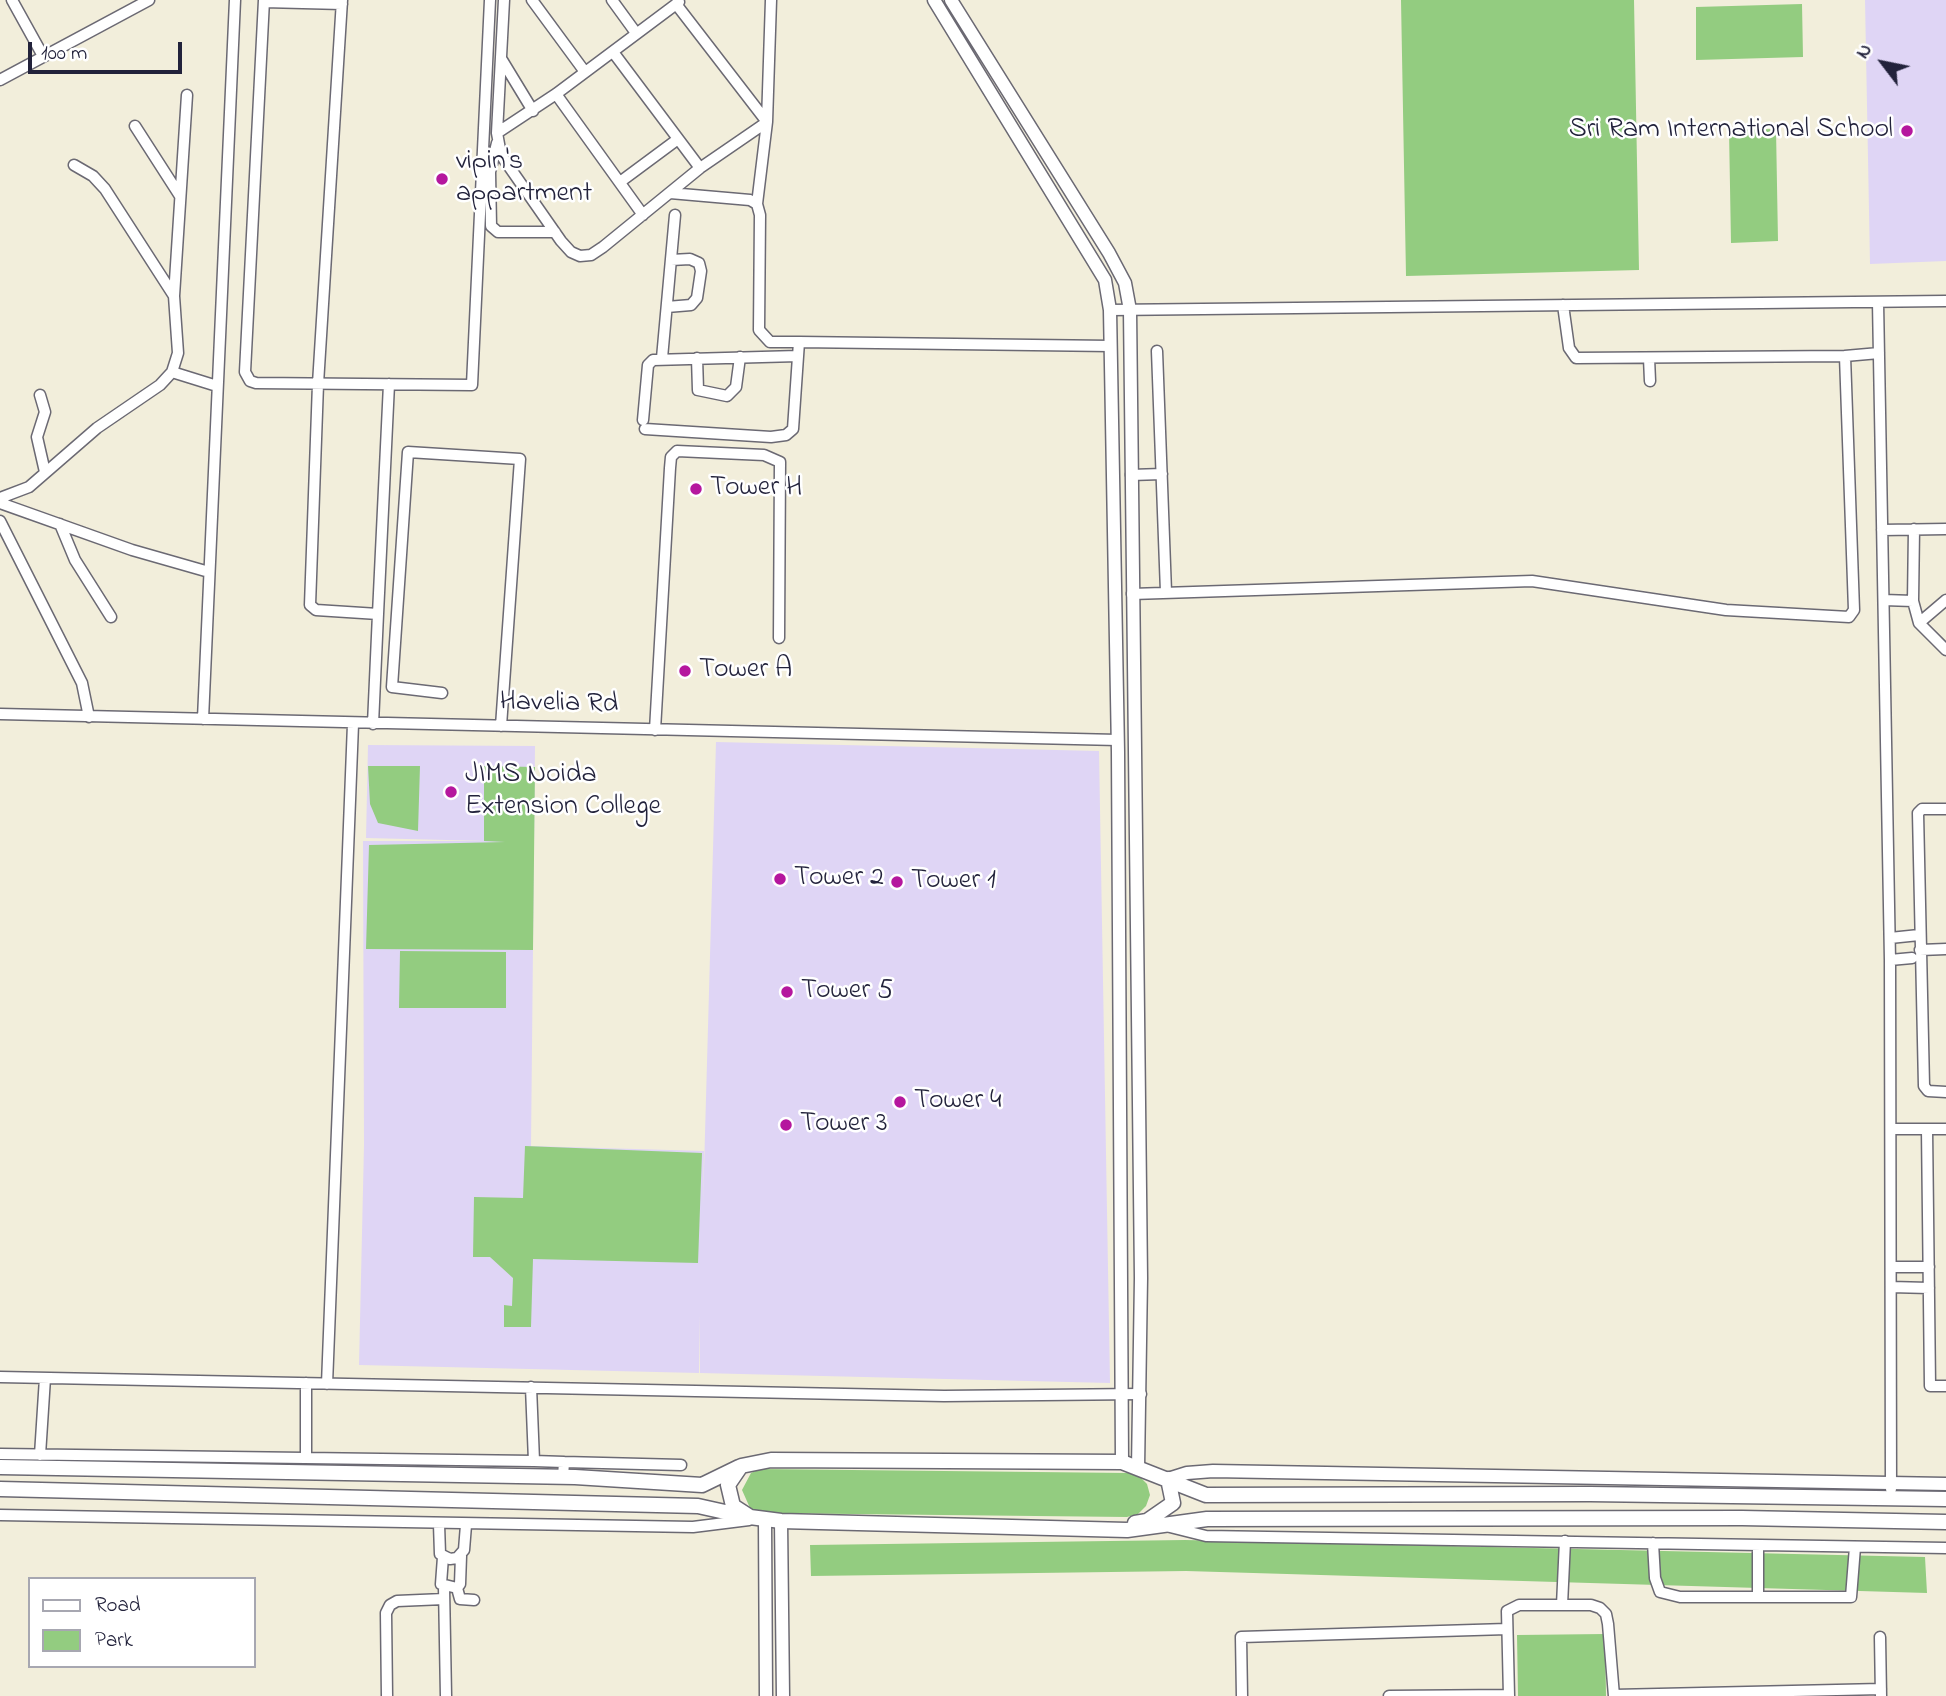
<!DOCTYPE html>
<html>
<head>
<meta charset="utf-8">
<style>
  body { margin:0 }
  #map { position:relative; width:1946px; height:1696px; overflow:hidden; background:#f2eedb; font-family:"Indie Flower",sans-serif }
  canvas { display:block }
  .legend { position:absolute; left:28px; top:1577px; width:228px; height:91px; box-sizing:border-box; background:#fff; border:2px solid #a7a7b1; margin:0; padding:9px 12px; list-style:none; font-size:21px; color:#22223b }
  .legend li { display:flex; align-items:center; gap:14px; height:35px }
  .legend b { width:35px; border:2px solid #a7a7b1 }
  .north { position:absolute; left:1848px; top:28px; width:70px; height:70px; -webkit-text-stroke:5px #fff; paint-order:stroke; rotate:302deg; font-size:19px; font-weight:700; line-height:28px; text-align:center; color:#22223b }
  .north::after { content:''; display:block; margin:auto; width:24px; height:32px; background:#22223b; clip-path:polygon(50% 0,100% 100%,50% 72%,0 100%) }
  .scale { position:absolute; left:28px; top:42px; width:154px; height:32px; box-sizing:border-box; border:4px solid #22223b; border-top:0; padding-left:9px; font-size:21px; line-height:24px; white-space:nowrap; color:#22223b; -webkit-text-stroke:5px #fff; paint-order:stroke }
</style>
</head>
<body>
<div id="map">
<canvas width="1946" height="1696"></canvas>
<ul class="legend">
<li><b style="height:9px;background:#fff"></b>Road</li>
<li><b style="height:19px;background:#93cc80"></b>Park</li>
</ul>
<div class="north">N</div>
<div class="scale">100 m</div>
</div>
<script>
const ctx = document.querySelector('canvas').getContext('2d');
ctx.lineJoin = 'round';
function fillPath(path, color) { ctx.fillStyle = color; ctx.fill(path, 'evenodd'); }
const toPath = rows => new Path2D(rows.map(r => 'M' + r).join(''));
function strokePath(path, color, width, dash) { ctx.strokeStyle = color; ctx.lineWidth = width; ctx.lineCap = dash ? 'butt' : 'round'; ctx.setLineDash(dash || []); ctx.stroke(path); }
function drawText(font, color, halo, rows, align = 'center') {
  ctx.font = font + ' "Indie Flower",sans-serif'; ctx.lineWidth = 5; ctx.setLineDash([]); ctx.textBaseline = 'middle'; ctx.strokeStyle = halo; ctx.fillStyle = color; for (const [text, x, y, turn = 0] of rows) {
    ctx.save(); ctx.translate(x, y); ctx.rotate((+turn || 0) * Math.PI / 180); ctx.textAlign = isNaN(turn) ? turn : align; if (halo) ctx.strokeText(text, 0, 0); ctx.fillText(text, 0, 0); ctx.restore();
  }
}
fillPath(toPath([
  [1865,0,1946,0,1946,261,1870,264],
  [716,742,1099,751,1110,1383,700,1373,700,1315,699,1373,359,1365,364,1145,363,841,487,841,366,838,368,745,535,746,531,1146,704,1151,703,1205]
]), '#dfd5f5');
fillPath(toPath([
  [1401,0,1634,0,1639,270,1406,276],
  [1802,4,1803,57,1696,60,1696,7],
  [1776,129,1778,241,1731,243,1729,130],
  [368,766,420,766,418,831,378,823,370,804],
  [484,766,535,767,533,950,366,949,369,845,505,842,484,841],
  [400,951,506,952,506,1008,399,1008],
  [525,1146,702,1153,698,1263,533,1259,531,1327,504,1327,504,1305,512,1306,513,1278,490,1257,473,1257,474,1197,523,1198],
  [760,1469,1128,1473,1139,1476,1147,1484,1150,1495,1146,1506,1138,1514,1127,1517,760,1513,750,1508,742,1490,751,1473],
  [1185,1540,1925,1557,1927,1593,1186,1571,811,1576,810,1545],
  [1605,1634,1606,1696,1518,1696,1517,1635]
]), '#93cc80');
const minor = toPath([
  [12,0,43,56],
  [264,0,245,372,250,381,256,383,472,385,490,0],
  [342,0,318,384,310,605,316,610,378,614,373,724],
  [504,0,497,133,501,155,561,241,571,252,580,256,591,255,603,247,700,168,767,122,771,0],
  [532,0,585,72],
  [612,0,636,33],
  [264,2,342,4],
  [676,4,767,122,757,204],
  [613,52,700,168],
  [502,60,533,111],
  [0,80,149,0],
  [556,94,643,215],
  [135,126,180,196],
  [497,133,556,94,679,2],
  [497,143,490,172,491,226,498,232,555,232],
  [74,165,93,176,105,189,174,296],
  [620,182,678,139],
  [670,193,750,200,757,204,760,215,759,330,770,342,799,342],
  [1878,302,1890,960,1891,1489],
  [667,307,691,305,697,298,701,271,699,263,690,259,671,260],
  [1110,310,1946,301],
  [1157,351,1166,592],
  [1845,356,1879,353],
  [662,358,675,215],
  [697,358,698,390,727,396,736,387,740,357],
  [1649,358,1650,381],
  [172,372,217,386],
  [40,395,45,412,37,437,45,472],
  [643,420,648,365,653,360,798,356],
  [645,429,771,437,786,435,793,429,799,342,1111,346],
  [1131,475,1162,474],
  [0,498,29,487,97,428,160,385,172,372,178,353,174,296,187,95],
  [0,503,132,550,209,572],
  [0,521,82,683,89,717],
  [60,524,75,560,111,617],
  [1882,530,1946,529],
  [1132,594,1532,581,1726,610,1849,617,1854,610,1845,356,1576,358,1569,348,1563,305],
  [1884,600,1913,601,1919,623,1946,650],
  [1913,601,1914,529],
  [378,614,389,384],
  [1919,623,1946,600],
  [442,693,392,687,408,452,520,459,501,726],
  [0,714,1118,740],
  [203,719,235,0],
  [655,730,670,468,671,457,677,451,764,455,780,462,779,638],
  [1946,809,1922,809,1918,813,1924,1086,1928,1091,1946,1092],
  [1890,938,1919,935],
  [1920,950,1946,949],
  [1890,960,1912,958],
  [1891,1129,1927,1129],
  [1946,1129,1927,1129,1930,1386,1946,1386],
  [1891,1267,1929,1267],
  [1891,1287,1929,1288],
  [0,1377,944,1396,1141,1394],
  [327,1384,353,724],
  [531,1387,534,1461],
  [0,1454,534,1461,564,1462,563,1477],
  [40,1455,45,1378],
  [306,1458,306,1383],
  [564,1462,681,1465],
  [0,1515,693,1527,749,1520],
  [439,1524,440,1554,450,1559,457,1558,464,1550,466,1525],
  [1170,1527,1206,1536,1946,1548],
  [1653,1543,1655,1578,1660,1592,1680,1597,1851,1597,1855,1547],
  [443,1557,441,1584,457,1588,460,1584,461,1556],
  [444,1587,446,1696],
  [457,1588,460,1599,474,1600],
  [1758,1596,1758,1545],
  [1562,1605,1565,1541],
  [1880,1637,1881,1696],
  [1614,1695,1881,1689],
  [387,1696,386,1613,390,1605,397,1601,444,1599],
  [1242,1696,1241,1637,1507,1629],
  [1389,1696,1509,1695],
  [1509,1696,1507,1611,1519,1605,1591,1605,1600,1608,1606,1614,1608,1624,1614,1696]
]);
const tertiary = toPath([
  [934,0,1105,280,1110,310,1118,752,1122,1462],
  [951,0,1109,253,1125,283,1130,310,1141,1278,1138,1468],
  [1168,1479,1187,1473,1213,1471,1946,1484],
  [765,1520,766,1696],
  [781,1521,783,1696]
]);
const secondary = toPath([
  [0,1467,575,1477,702,1485,739,1467],
  [0,1489,698,1506,743,1516],
  [1946,1499,1590,1494,1206,1495,1122,1462,771,1460,741,1466,728,1485,733,1506,750,1517,781,1521,1127,1530,1207,1519,1742,1518,1946,1522],
  [1135,1523,1147,1521,1173,1503,1168,1479]
]);
strokePath(minor, '#6b6973', 13);
strokePath(tertiary, '#6b6973', 15);
strokePath(secondary, '#6b6973', 17);
strokePath(minor, '#fff', 10);
strokePath(tertiary, '#fff', 12);
strokePath(secondary, '#fff', 14);
for (const [x, y, r, color] of [
  [1907,131,7,"#b5179e"],
  [442,179,7,"#b5179e"],
  [696,489,7,"#b5179e"],
  [685,671,7,"#b5179e"],
  [451,792,7,"#b5179e"],
  [780,879,7,"#b5179e"],
  [897,882,7,"#b5179e"],
  [787,992,7,"#b5179e"],
  [900,1102,7,"#b5179e"],
  [786,1125,7,"#b5179e"]
]) { const dot = new Path2D(); dot.arc(x, y, r, 0, 2 * Math.PI); ctx.fillStyle = color; ctx.fill(dot); strokePath(dot, '#fff', 2.5); }
drawText('28px', '#22223b', '#fff', [
  ["Sri Ram International School",1893,131,"right"],
  ["vipin's",456,163],
  ["appartment",456,195],
  ["Tower H",710,489],
  ["Tower A",699,671],
  ["JIMS Noida",465,776],
  ["Extension College",465,808],
  ["Tower 2",794,879],
  ["Tower 1",911,882],
  ["Tower 5",801,992],
  ["Tower 4",914,1102],
  ["Tower 3",800,1125]
], 'left');
drawText('28px', '#22223b', '#fff', [
  ["Havelia Rd",559,705,1]
]);
</script>
</body>
</html>
